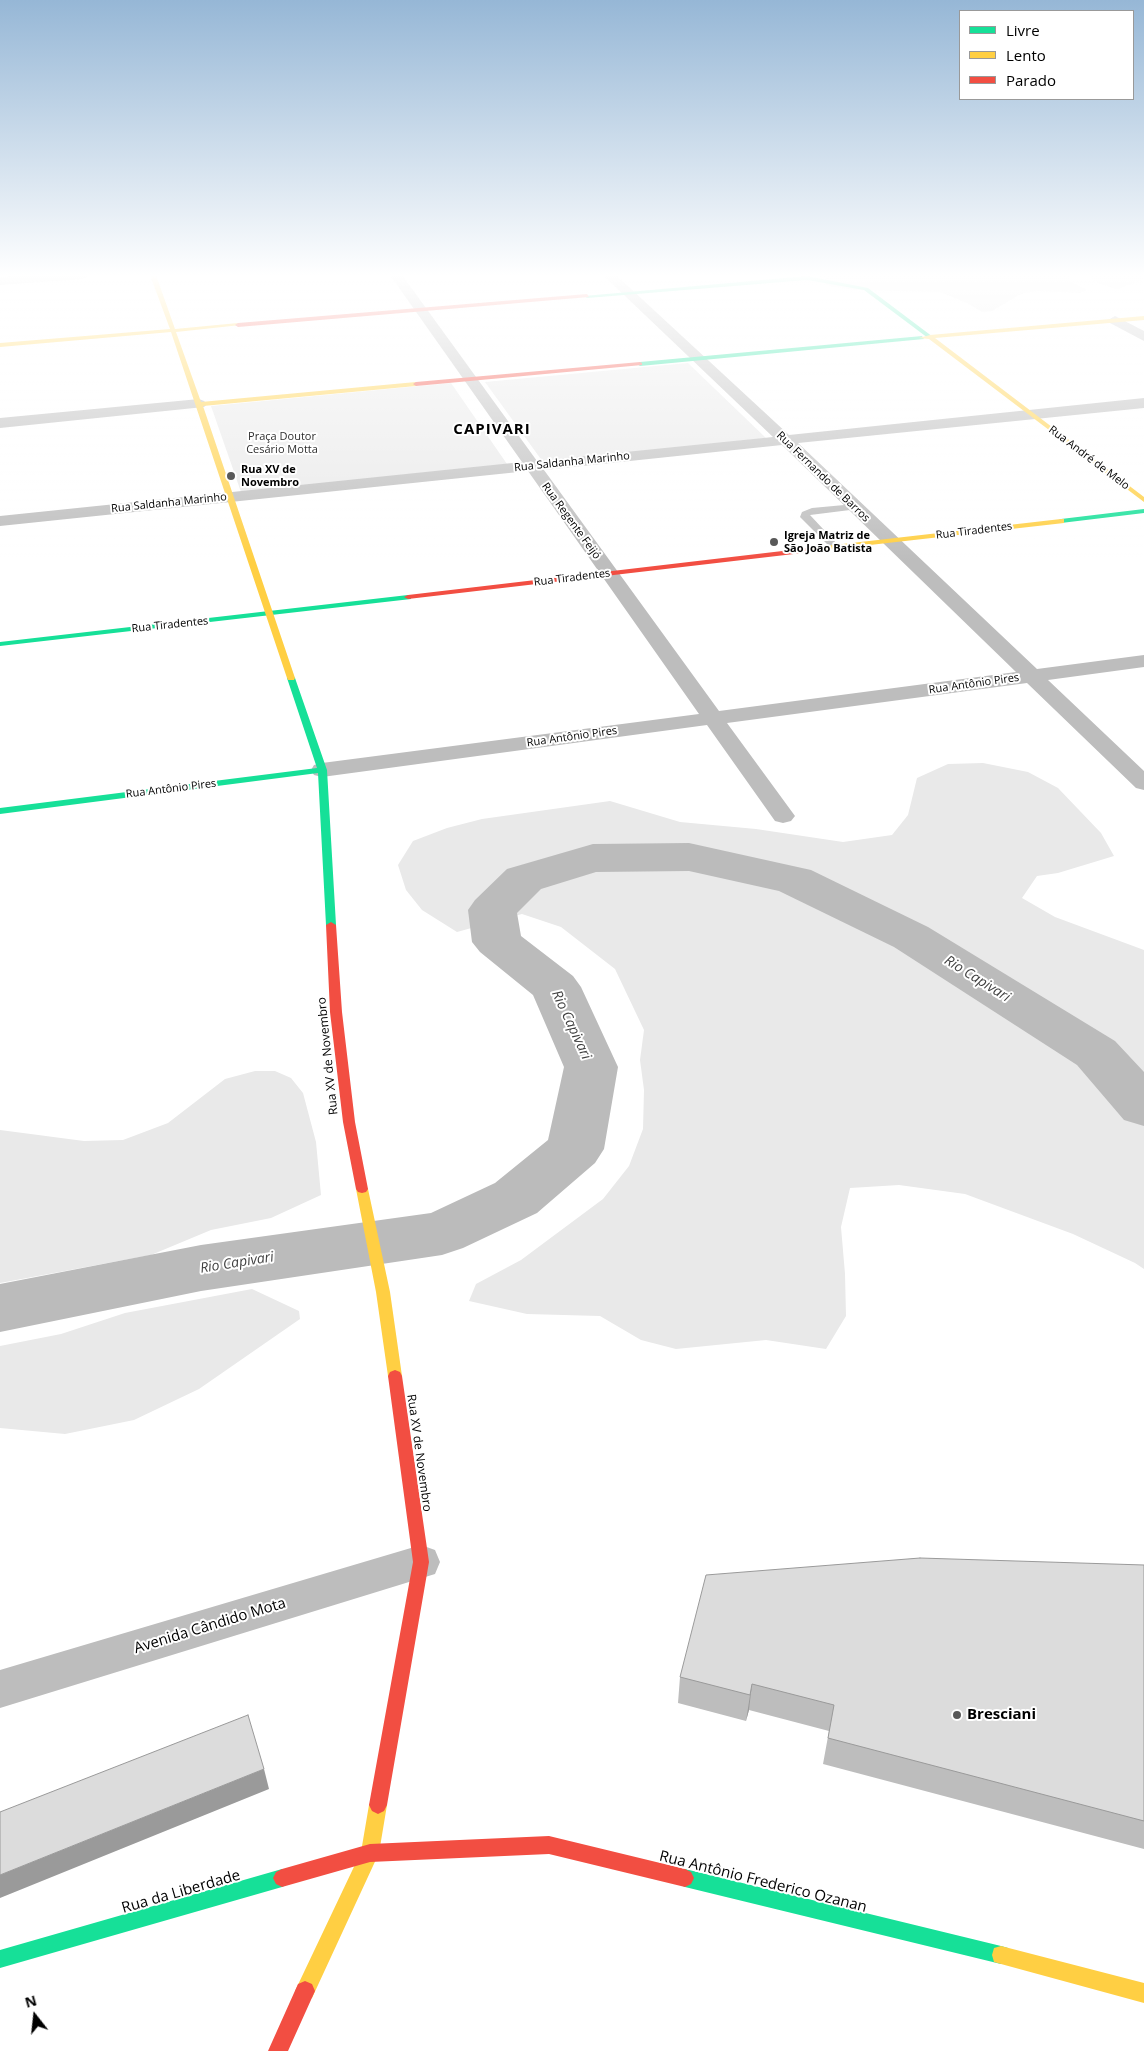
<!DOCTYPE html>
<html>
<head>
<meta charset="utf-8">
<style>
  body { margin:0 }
  #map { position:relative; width:1144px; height:2051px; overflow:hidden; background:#fff; font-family:"Open Sans",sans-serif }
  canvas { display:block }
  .legend { position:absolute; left:959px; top:10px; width:175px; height:90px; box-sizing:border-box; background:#fff; border:1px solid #999; margin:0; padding:6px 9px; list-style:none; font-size:15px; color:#000 }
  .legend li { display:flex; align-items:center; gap:10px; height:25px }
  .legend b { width:25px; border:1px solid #999 }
  .north { position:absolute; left:10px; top:1991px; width:50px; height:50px; -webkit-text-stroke:4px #fff; paint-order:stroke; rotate:344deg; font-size:14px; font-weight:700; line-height:20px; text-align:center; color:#000 }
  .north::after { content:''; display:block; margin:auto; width:18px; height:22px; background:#000; clip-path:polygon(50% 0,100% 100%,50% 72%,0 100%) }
</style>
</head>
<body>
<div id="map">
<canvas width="1144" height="2051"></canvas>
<ul class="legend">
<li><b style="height:6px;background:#16e098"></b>Livre</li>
<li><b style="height:6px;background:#ffcf43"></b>Lento</li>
<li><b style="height:6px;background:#f24e42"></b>Parado</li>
</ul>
<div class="north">N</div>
</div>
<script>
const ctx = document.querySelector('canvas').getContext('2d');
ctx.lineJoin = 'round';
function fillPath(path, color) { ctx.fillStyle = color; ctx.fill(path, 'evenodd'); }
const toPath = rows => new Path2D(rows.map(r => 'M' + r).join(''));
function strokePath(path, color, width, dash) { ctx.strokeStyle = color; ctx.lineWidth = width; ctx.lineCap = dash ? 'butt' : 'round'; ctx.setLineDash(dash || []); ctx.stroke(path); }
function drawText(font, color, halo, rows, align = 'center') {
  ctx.font = font + ' "Open Sans",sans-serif'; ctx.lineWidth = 4; ctx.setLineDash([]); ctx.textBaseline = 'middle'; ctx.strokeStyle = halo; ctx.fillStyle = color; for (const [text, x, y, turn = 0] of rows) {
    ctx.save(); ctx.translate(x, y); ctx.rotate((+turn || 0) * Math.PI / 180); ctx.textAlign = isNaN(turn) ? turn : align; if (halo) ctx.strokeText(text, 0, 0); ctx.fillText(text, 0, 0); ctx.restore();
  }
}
fillPath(toPath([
  [816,275,1070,275,1072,278,1068,280,1087,290,1080,293,1037,291,1021,294,992,311,982,312,967,303,940,292,856,290,829,286,824,283,828,279],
  [1088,275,1143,275,1143,280,1118,289,1097,283],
  [688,363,766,438,543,462,485,382],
  [451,383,507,464,241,492,211,406],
  [983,763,1028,772,1058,788,1101,833,1114,856,1058,873,1037,876,1022,898,1055,917,1144,950,1144,1269,1135,1263,1073,1234,965,1194,899,1185,850,1188,841,1227,845,1274,846,1316,826,1349,766,1340,676,1349,641,1340,600,1316,527,1314,469,1301,476,1284,521,1260,603,1199,629,1166,643,1129,644,1090,640,1060,644,1030,615,969,561,927,522,914,457,932,422,910,406,890,398,865,413,841,447,828,482,819,610,801,680,822,756,829,843,842,892,835,908,815,917,778,948,764],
  [255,1071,275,1071,291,1078,303,1093,316,1142,321,1195,271,1218,211,1230,151,1255,0,1283,0,1130,84,1141,123,1140,168,1123,225,1079],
  [252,1289,299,1311,300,1319,199,1389,134,1420,65,1434,0,1428,0,1346,61,1334,125,1313]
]), '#e9e9e9');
fillPath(toPath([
  [689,843,811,870,928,927,1115,1041,1144,1072,1144,1126,1124,1120,1077,1065,894,947,779,891,689,871,596,872,541,889,517,913,521,936,573,976,581,987,618,1067,604,1149,595,1163,537,1213,463,1248,442,1255,201,1291,0,1332,0,1284,201,1245,431,1213,495,1183,548,1140,564,1067,533,995,480,952,472,942,468,910,475,900,507,869,593,844,689,843]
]), '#bbb');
fillPath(toPath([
  [855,504,860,507,858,509,810,515,838,545,840,547,835,550,832,549,800,517,802,512,812,508,855,504]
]), '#bdbdbd');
fillPath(toPath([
  [33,275,89,275,83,279,0,285,0,277,33,275],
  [390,275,402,275,537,461,773,437,603,275,616,275,789,435,1144,398,1144,408,798,443,1037,669,1144,655,1144,667,1048,680,1144,771,1144,790,1136,788,1027,683,727,723,795,816,791,821,783,823,775,821,707,725,322,777,314,775,311,770,314,765,322,763,699,714,528,471,0,526,0,516,522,462,390,275],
  [782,445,1016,672,719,711,544,470,782,445],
  [1115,316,1144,331,1144,341,1110,323,1108,320,1115,316],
  [199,399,204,401,207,404,204,407,0,428,0,418,199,399],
  [421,1545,435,1550,440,1562,435,1574,0,1708,0,1670,421,1545]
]), '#bdbdbd');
fillPath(toPath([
  [807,276,868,288,933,337,928,338,864,290,807,280,587,298,584,296,807,276],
  [922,336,924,339,640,366,637,364,640,362,922,336],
  [1144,509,1144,513,1061,523,1057,521,1061,519,1144,509],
  [408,595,411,595,411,599,0,646,0,642,408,595],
  [291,675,295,678,327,770,336,925,335,927,331,928,326,925,318,773,0,814,0,808,317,768,287,678,291,675],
  [282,1869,288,1872,291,1878,288,1884,282,1887,0,1968,0,1950,282,1869],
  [685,1869,1001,1946,1008,1948,1010,1955,1008,1962,1001,1964,685,1887,679,1884,676,1878,679,1872,685,1869]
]), '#16e098');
fillPath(toPath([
  [150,275,156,275,175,329,238,323,241,325,176,332,201,402,416,382,419,384,416,386,203,406,295,678,294,680,288,680,287,678,171,332,0,347,0,343,170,329,150,275],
  [1144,316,1144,320,935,338,1144,497,1144,502,929,339,919,338,930,335,1144,316],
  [1061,519,1064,519,1064,523,808,552,804,550,808,548,1061,519],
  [362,1185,366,1186,368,1189,390,1292,402,1376,400,1380,395,1382,390,1380,388,1376,376,1292,356,1189,358,1186,362,1185],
  [378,1796,384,1799,387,1805,379,1853,312,1998,305,2001,298,1998,295,1991,361,1852,369,1805,372,1799,378,1796],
  [1001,1946,1144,1983,1144,2003,1001,1964,994,1962,992,1955,994,1948,1001,1946]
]), '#ffcf43');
fillPath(toPath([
  [587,294,589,297,238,327,235,325,238,323,587,294],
  [640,362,642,363,642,365,416,386,413,384,416,382,640,362],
  [808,548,811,548,811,552,408,599,404,597,408,595,808,548],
  [331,922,336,925,342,1012,355,1122,368,1189,366,1192,362,1193,358,1192,356,1189,343,1122,330,1012,326,925,331,922],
  [395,1370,400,1372,402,1376,429,1562,387,1805,384,1811,378,1814,372,1811,369,1805,413,1562,388,1376,390,1372,395,1370],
  [549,1836,685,1869,691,1872,694,1878,691,1884,685,1887,549,1854,370,1862,282,1887,276,1884,273,1878,276,1872,282,1869,370,1844,549,1836],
  [305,1981,312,1984,315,1991,288,2051,268,2051,298,1984,305,1981]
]), '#f24e42');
fillPath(toPath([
  [1144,1565,1144,1849,823,1764,829,1731,749,1710,746,1721,678,1703,680,1677]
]), '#bdbdbd');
fillPath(toPath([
  [752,1684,749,1710,746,1721,750,1695],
  [264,1769,269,1789,0,1898,0,1875]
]), '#9a9a9a');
const building = toPath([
  [920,1558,1144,1565,1144,1821,828,1738,834,1705,752,1684,750,1695,680,1677,706,1575,920,1558],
  [248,1715,264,1769,0,1875,0,1812,248,1715]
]);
fillPath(building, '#dcdcdc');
strokePath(building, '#9a9a9a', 1);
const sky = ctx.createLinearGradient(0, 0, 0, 562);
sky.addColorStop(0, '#96b7d6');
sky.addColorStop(0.49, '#fff');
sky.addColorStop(1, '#ffffff00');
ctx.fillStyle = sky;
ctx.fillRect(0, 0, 1144, 562);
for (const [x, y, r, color] of [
  [231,476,5,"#595959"],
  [774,542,5,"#595959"],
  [957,1715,5,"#595959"]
]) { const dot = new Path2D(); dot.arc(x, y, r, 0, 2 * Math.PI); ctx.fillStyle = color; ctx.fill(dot); strokePath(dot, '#fff', 2); }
drawText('11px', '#2e2e2e', '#fff', [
  ["Praça Doutor",282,437],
  ["Cesário Motta",282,450]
]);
drawText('11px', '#000', '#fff', [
  ["Rua André de Melo",1089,458,37],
  ["Rua Saldanha Marinho",572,462,-6],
  ["Rua Fernando de Barros",823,477,44],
  ["Rua Saldanha Marinho",169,503,-6],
  ["Rua Regente Feijó",571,521,54],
  ["Rua Tiradentes",974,531,-7],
  ["Rua Tiradentes",572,578,-7],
  ["Rua Tiradentes",170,625,-6],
  ["Rua Antônio Pires",974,684,-8],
  ["Rua Antônio Pires",572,737,-8],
  ["Rua Antônio Pires",171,789,-7]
]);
drawText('bold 11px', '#000', '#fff', [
  ["Rua XV de",241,470],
  ["Novembro",241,483],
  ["Igreja Matriz de",784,536],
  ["São João Batista",784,549]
], 'left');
drawText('12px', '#000', '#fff', [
  ["Rua XV de Novembro",328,1056,-96],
  ["Rua XV de Novembro",419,1453,82]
]);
drawText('italic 14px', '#3f3f3f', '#fff', [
  ["Rio Capivari",977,979,32],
  ["Rio Capivari",571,1025,65],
  ["Rio Capivari",237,1263,-9]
]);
ctx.letterSpacing = '1px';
drawText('bold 15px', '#000', '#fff', [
  ["CAPIVARI",492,430]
]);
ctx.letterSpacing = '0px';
drawText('15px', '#000', '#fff', [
  ["Avenida Cândido Mota",210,1626,-17],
  ["Rua Antônio Frederico Ozanan",763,1882,14],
  ["Rua da Liberdade",181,1892,-16]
]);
drawText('bold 15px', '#000', '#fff', [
  ["Bresciani",967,1715]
], 'left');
</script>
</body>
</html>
